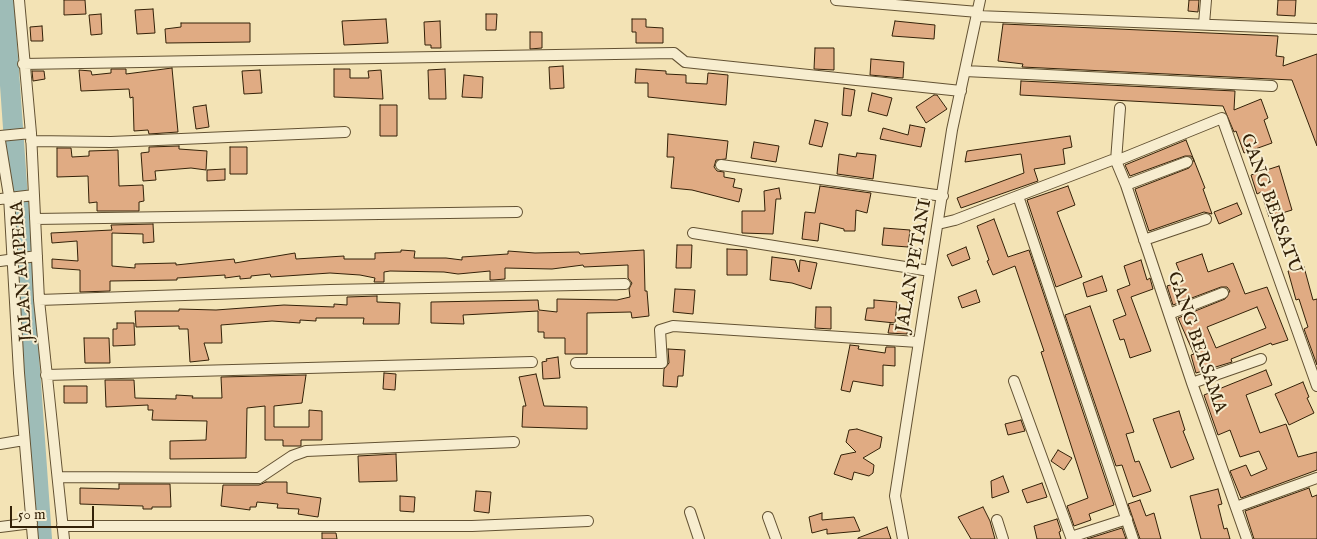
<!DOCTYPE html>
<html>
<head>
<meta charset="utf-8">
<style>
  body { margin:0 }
  #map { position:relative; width:1317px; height:539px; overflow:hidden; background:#f3e3b5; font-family:"IM FELL English",serif }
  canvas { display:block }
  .scale { position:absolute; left:10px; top:506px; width:84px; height:22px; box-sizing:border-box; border:2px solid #332108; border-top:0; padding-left:6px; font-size:15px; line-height:18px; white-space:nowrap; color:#332108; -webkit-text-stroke:4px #f7edcf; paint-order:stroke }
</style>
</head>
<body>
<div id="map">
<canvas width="1317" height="539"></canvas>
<div class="scale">50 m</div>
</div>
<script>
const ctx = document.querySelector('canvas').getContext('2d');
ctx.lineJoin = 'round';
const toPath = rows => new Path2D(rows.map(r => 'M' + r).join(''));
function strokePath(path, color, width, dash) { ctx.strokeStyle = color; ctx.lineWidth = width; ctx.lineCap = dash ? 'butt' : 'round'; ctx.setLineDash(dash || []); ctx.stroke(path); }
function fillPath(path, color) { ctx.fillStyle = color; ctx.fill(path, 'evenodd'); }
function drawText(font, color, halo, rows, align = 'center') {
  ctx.font = font + ' "IM FELL English",serif'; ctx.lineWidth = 4; ctx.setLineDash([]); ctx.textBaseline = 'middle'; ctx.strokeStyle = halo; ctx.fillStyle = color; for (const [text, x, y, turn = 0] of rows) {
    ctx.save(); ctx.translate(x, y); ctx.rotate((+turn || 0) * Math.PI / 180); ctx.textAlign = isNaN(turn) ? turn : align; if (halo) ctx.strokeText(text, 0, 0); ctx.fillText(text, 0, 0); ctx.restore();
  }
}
strokePath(toPath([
  [4,0,42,539]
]), '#9ebcb7', 20);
const building = toPath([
  [64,0,85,0,86,14,64,15,64,0],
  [1189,0,1199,0,1198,12,1188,11,1189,0],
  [1278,0,1296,0,1295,16,1277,15,1278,0],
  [153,9,155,33,137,34,135,10,153,9],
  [101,14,102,34,91,35,89,15,101,14],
  [486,14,497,14,496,30,486,30,486,14],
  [386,19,388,43,344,45,342,21,386,19],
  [632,19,646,19,646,27,663,28,663,43,636,43,636,32,632,32,632,19],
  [440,21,441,48,431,48,431,45,425,45,424,22,440,21],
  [895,21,935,25,934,39,892,36,895,21],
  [181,23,250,23,250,42,166,43,165,29,181,27,181,23],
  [1003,24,1278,36,1276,56,1284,57,1283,66,1317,54,1317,146,1292,80,1022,67,1023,64,998,61,1003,24],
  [42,26,43,41,31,41,30,27,42,26],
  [530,32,542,32,542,48,530,49,530,32],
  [815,48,834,48,834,70,814,69,815,48],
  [871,59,904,62,903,78,870,75,871,59],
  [563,66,564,88,550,89,549,67,563,66],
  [172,68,178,132,149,134,148,130,134,131,133,97,130,98,129,89,81,91,79,70,91,71,92,75,111,73,111,69,126,69,126,74,172,68],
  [334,69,350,69,350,78,369,78,368,71,381,70,383,99,334,97,334,69],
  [445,69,446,99,429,99,428,70,445,69],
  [636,69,666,71,666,74,686,75,686,83,707,84,708,73,728,75,726,105,648,97,648,83,635,83,636,69],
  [260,70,262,93,244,94,242,71,260,70],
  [32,71,44,71,45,79,33,81,32,71],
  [464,75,483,77,482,98,462,97,464,75],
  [1021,81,1235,91,1234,110,1261,99,1268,118,1264,120,1272,143,1244,153,1236,131,1234,132,1223,106,1020,95,1021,81],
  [844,88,855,90,851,116,842,115,844,88],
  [872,93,892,98,887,116,868,111,872,93],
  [934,95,937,95,947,109,926,123,916,107,934,95],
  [206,105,209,127,196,129,193,107,206,105],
  [380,105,397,105,397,136,380,136,380,105],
  [815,120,828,123,822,147,809,144,815,120],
  [910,125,925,128,921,147,880,139,883,128,908,135,910,125],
  [668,134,728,141,726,159,716,160,714,167,717,171,724,172,724,177,735,179,733,187,742,189,739,202,692,190,671,188,674,157,667,157,668,134],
  [1070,136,1072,147,1063,149,1065,164,1034,169,1038,181,961,208,957,198,1024,173,1021,154,965,162,967,151,1070,136],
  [1186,140,1205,188,1203,189,1212,214,1204,212,1149,231,1135,189,1189,168,1194,160,1191,156,1185,156,1130,176,1125,165,1186,140],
  [754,142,779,146,776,162,751,158,754,142],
  [179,146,179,149,207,151,206,170,191,168,155,171,156,180,143,181,141,153,149,152,149,147,179,146],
  [230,147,247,147,247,174,230,174,230,147],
  [57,148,71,148,72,157,89,156,89,151,118,150,119,186,143,185,144,201,139,202,139,211,97,211,97,202,89,203,88,176,57,177,57,148],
  [857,153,876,155,873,179,837,174,839,154,856,157,857,153],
  [1279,166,1292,210,1269,217,1261,192,1257,194,1251,175,1279,166],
  [225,169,225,180,207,181,207,170,225,169],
  [820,186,871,193,867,213,856,210,855,231,844,231,844,229,820,223,818,241,802,239,805,212,815,213,820,186],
  [1068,186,1075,205,1057,212,1082,277,1056,287,1027,200,1068,186],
  [779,188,781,199,776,199,773,234,742,233,742,211,765,211,764,191,779,188],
  [1237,203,1242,214,1219,224,1214,212,1237,203],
  [994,219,1008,257,1029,250,1114,505,1089,514,1091,520,1074,526,1067,506,1088,498,1041,352,1044,351,1015,266,993,275,987,261,989,260,977,226,994,219],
  [153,224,154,242,143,243,143,234,112,233,112,266,135,268,135,264,176,263,176,265,234,259,235,263,295,253,296,259,344,256,344,259,375,259,375,253,401,252,401,250,415,251,414,258,446,258,462,260,462,257,508,254,508,251,535,253,579,252,580,254,644,250,645,291,647,291,649,316,632,318,631,312,587,313,587,354,565,354,565,338,544,338,544,332,538,332,538,311,463,315,464,324,431,323,431,302,538,300,539,310,557,312,557,299,617,300,630,297,629,289,632,283,628,278,628,265,584,267,583,265,552,269,505,268,505,279,493,280,490,280,490,271,458,274,444,272,390,271,384,272,384,282,374,282,375,278,360,275,330,273,271,277,270,274,251,276,251,278,240,279,240,276,225,278,225,275,177,278,177,280,110,281,110,291,80,292,80,270,52,268,52,259,78,261,77,241,52,243,51,233,112,230,111,225,153,224],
  [884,228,910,230,908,247,882,245,884,228],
  [677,245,692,245,691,268,676,268,677,245],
  [966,247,970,259,952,266,947,255,966,247],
  [727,249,747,250,747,275,727,275,727,249],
  [1202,254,1208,272,1233,263,1245,294,1267,287,1288,340,1272,345,1271,343,1231,359,1232,362,1196,373,1191,355,1194,354,1178,318,1225,299,1230,291,1227,287,1221,287,1173,305,1167,286,1183,281,1176,263,1202,254],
  [1257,307,1266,328,1216,348,1207,327,1257,307],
  [772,257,795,260,799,272,800,260,817,263,811,289,792,283,770,280,772,257],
  [1141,260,1147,280,1150,278,1153,289,1131,297,1151,351,1130,358,1124,339,1120,340,1113,320,1126,315,1117,290,1130,285,1124,266,1141,260],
  [1304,267,1313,300,1317,299,1317,365,1304,329,1308,327,1299,299,1296,300,1288,271,1304,267],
  [1102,276,1107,291,1087,297,1083,283,1102,276],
  [675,289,695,290,693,314,673,312,675,289],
  [976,290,980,302,962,308,958,297,976,290],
  [377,296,377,302,400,303,399,324,363,324,364,318,316,318,316,321,300,320,300,323,272,321,221,325,222,343,204,343,209,360,190,362,188,329,179,329,179,326,136,327,135,311,179,311,179,309,216,310,284,305,334,307,334,304,347,305,347,297,377,296],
  [874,300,897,302,895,323,865,320,867,308,874,308,874,300],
  [1090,306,1134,432,1126,434,1135,462,1139,461,1151,491,1133,497,1122,465,1116,466,1065,315,1090,306],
  [816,307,831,307,831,329,815,328,816,307],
  [117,323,134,323,135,345,113,346,113,329,117,329,117,323],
  [890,324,908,327,907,334,888,333,890,324],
  [84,338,109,338,110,363,85,363,84,338],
  [850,345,859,346,858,349,885,353,886,347,895,347,895,366,883,365,883,386,853,381,850,392,841,390,850,345],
  [668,349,685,350,683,376,678,376,677,387,663,386,664,369,669,363,668,349],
  [558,357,560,378,543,379,542,362,547,361,546,359,558,357],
  [1266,370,1272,385,1246,395,1260,433,1286,424,1298,457,1317,452,1317,470,1241,498,1230,471,1246,465,1251,476,1267,469,1259,451,1240,457,1230,430,1218,435,1204,395,1266,370],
  [384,373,396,374,395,390,383,389,384,373],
  [536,374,544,406,587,407,587,429,522,427,523,406,526,406,519,377,536,374],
  [306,375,302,403,274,406,274,427,309,427,309,410,322,411,322,440,301,440,301,446,283,446,283,440,265,440,265,406,247,408,246,458,170,459,170,441,206,440,207,421,152,420,153,410,148,410,148,405,106,407,105,380,134,380,135,398,176,399,176,395,193,396,192,398,222,398,221,377,306,375],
  [1303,382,1309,397,1307,398,1314,413,1289,425,1275,394,1303,382],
  [64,386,87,386,87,403,64,403,64,386],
  [1179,411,1185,430,1183,431,1194,459,1171,468,1153,419,1179,411],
  [1021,420,1025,431,1008,435,1005,424,1021,420],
  [857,429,882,437,880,448,863,458,874,465,873,473,869,476,854,472,852,480,834,474,841,455,856,452,846,442,849,430,857,429],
  [1058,450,1072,458,1064,470,1051,461,1058,450],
  [396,454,397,481,359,482,358,456,396,454],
  [1003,476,1009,492,992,498,991,481,1003,476],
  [266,482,287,482,287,493,321,498,318,517,298,514,299,509,277,508,278,504,257,502,256,507,250,507,250,510,221,506,223,485,259,485,266,482],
  [1042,483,1047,497,1027,503,1022,490,1042,483],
  [119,484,170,484,171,507,152,507,152,509,143,509,143,506,80,504,80,488,119,489,119,484],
  [1309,488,1312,497,1317,495,1317,539,1254,539,1245,511,1309,488],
  [1218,489,1222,504,1218,505,1224,529,1227,528,1230,539,1201,539,1190,496,1218,489],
  [476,491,491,492,489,513,474,511,476,491],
  [400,496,415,497,414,512,400,511,400,496],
  [1140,500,1146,516,1154,513,1161,539,1140,539,1128,504,1140,500],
  [983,507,990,521,995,539,971,539,958,517,983,507],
  [822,513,822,520,854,517,860,531,827,534,827,529,812,533,809,517,822,513],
  [1057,519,1061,531,1059,532,1061,539,1037,539,1034,526,1057,519],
  [887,527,891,539,858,539,858,538,887,527],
  [1122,528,1126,539,1087,539,1122,528],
  [322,533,336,533,337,539,322,539,322,533]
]);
fillPath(building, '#e0ab83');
strokePath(building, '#332108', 1);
const minor = toPath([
  [19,0,31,133,39,300,64,539],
  [836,0,978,12],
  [977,16,1317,29],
  [1204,24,1206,0],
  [23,64,674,53,685,62,961,91],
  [965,71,1272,86],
  [1120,108,1116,161,1222,118,1317,386],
  [0,136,31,133],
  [0,141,9,196,19,373,33,539],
  [31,141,111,142,345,132],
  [721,165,943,196],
  [1126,185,1187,162],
  [1018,196,1133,539],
  [0,199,34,195],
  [35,219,517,212],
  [938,224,955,220,1112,160,1116,161,1126,185,1192,383,1247,539],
  [693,233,930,271],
  [1144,240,1206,219],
  [0,261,37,256],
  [39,300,330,290,625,284],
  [1169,314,1223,293],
  [576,363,662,363,660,330,673,326,918,342],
  [46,375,532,362],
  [1014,381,1071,537],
  [1192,383,1261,359],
  [0,444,24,440],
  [58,477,259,478,292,456,306,451,514,442],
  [1236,507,1317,478],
  [690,512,699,539],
  [768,517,776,539],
  [997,520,1003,539],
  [62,526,472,526,588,521],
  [0,527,32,523],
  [903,539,895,496,952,130,980,0],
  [1072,539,1071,537,1127,519]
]);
strokePath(minor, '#635233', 12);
strokePath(minor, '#f7edcf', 10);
drawText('18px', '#332108', '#f7edcf', [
  ["GANG BERSATU",1270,204,70],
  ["JALAN PETANI",915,266,-80],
  ["JALAN AMPERA",23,271,-94],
  ["GANG BERSAMA",1196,343,71]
]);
</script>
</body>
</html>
